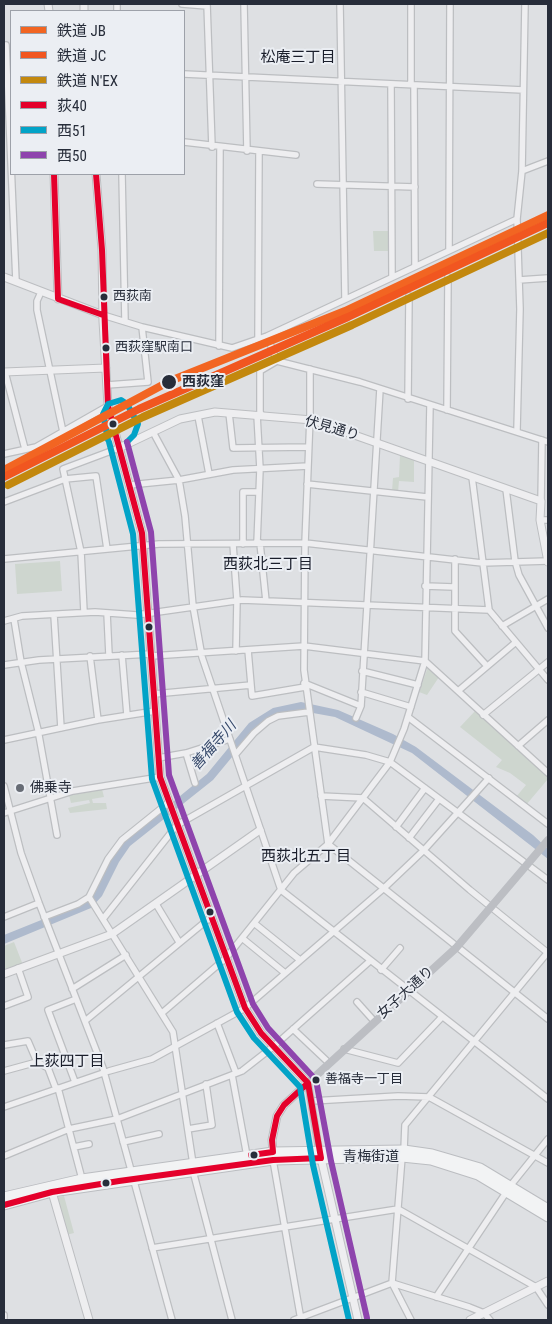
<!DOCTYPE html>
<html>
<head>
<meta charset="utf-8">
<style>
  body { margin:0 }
  #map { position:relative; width:552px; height:1324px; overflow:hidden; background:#dee0e3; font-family:"Roboto Condensed","Noto Sans JP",sans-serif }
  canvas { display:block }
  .frame { position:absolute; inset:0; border:5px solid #272d3a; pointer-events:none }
  .legend { position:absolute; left:10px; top:10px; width:175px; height:165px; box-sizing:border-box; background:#ebeef3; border:1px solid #9da1a9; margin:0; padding:6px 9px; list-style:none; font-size:15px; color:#272d3a }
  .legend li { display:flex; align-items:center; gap:10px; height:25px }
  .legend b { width:25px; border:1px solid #9da1a9 }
</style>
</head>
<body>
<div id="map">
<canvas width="552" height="1324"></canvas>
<div class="frame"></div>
<ul class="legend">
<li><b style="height:6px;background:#f26522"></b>鉄道 JB</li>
<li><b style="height:6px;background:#f15620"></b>鉄道 JC</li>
<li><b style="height:6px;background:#c3880e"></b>鉄道 N'EX</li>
<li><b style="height:6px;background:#e4002b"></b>荻40</li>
<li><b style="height:6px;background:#02a3c7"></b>西51</li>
<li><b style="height:6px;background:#8e44ad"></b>西50</li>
</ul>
</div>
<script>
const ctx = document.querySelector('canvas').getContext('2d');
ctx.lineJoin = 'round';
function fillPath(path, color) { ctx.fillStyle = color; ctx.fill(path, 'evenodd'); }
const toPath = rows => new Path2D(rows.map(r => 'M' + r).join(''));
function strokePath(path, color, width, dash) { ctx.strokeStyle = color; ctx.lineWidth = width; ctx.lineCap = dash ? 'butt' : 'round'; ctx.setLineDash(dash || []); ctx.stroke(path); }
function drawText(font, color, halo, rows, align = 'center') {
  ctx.font = font + ' "Roboto Condensed","Noto Sans JP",sans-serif'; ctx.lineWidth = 4; ctx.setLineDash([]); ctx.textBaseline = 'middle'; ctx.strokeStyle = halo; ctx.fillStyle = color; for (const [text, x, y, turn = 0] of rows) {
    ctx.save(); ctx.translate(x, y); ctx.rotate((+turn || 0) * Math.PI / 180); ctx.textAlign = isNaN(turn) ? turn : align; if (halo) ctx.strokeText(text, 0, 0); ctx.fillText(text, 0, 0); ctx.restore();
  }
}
fillPath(toPath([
  [373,231,390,231,390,251,374,251],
  [400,455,414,459,414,482,399,481,398,492,392,491,393,478,399,477],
  [60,561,62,591,17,594,15,564],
  [428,667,439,677,427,695,419,692],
  [476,710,548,775,548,779,526,805,516,797,526,785,510,773,496,767,502,760,460,727],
  [102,789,104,797,92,799,93,803,106,803,107,809,70,813,68,808,90,803,89,800,71,803,69,795],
  [14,942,23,965,4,972,4,946],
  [64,1196,74,1233,66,1235,56,1198]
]), '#ced6cf');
fillPath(toPath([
  [301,702,338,710,393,734,416,747,533,835,548,849,548,859,412,753,335,717,302,711,288,712,277,715,256,728,213,780,130,846,119,862,102,896,91,908,4,944,4,935,86,902,111,858,125,841,207,774,249,723,273,708]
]), '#aebacd');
const minor = toPath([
  [117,4,117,11],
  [182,4,207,6],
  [207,4,212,147],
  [244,4,247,151],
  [340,4,345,299],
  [411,4,411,84],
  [6,45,16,281],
  [184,74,523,90],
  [391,84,392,277],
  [414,85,415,266],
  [184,142,296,155],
  [522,171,548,161],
  [122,174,125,321],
  [317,184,415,187],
  [449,250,450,4],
  [519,280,548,278],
  [41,292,37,301,37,310,63,432],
  [103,315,142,327,232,348,267,336,517,219],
  [267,336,277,361],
  [258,339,259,152],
  [219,346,220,147],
  [310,369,310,417,305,543,304,670,328,844,548,1019],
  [5,372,25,449],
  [107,385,148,382,142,327],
  [408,399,409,296],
  [447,410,448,277],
  [229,413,233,448,308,447],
  [257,415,260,469,257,543],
  [198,416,209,474],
  [262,416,260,412,260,371,277,361,360,382,548,442],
  [517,430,520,309,517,219,522,171,525,4],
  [153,432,179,480,185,516,193,606,202,657,281,890,548,1099],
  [4,454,36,447,108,406],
  [472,477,489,610,548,680],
  [307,484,427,497],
  [129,485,179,480,233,470,308,466],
  [506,489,515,561,519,575,548,628],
  [541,501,542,440],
  [4,502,65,479,96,476,107,549],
  [540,520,548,520],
  [260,543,266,601],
  [233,544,237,600,236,651],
  [243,544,243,492,259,492],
  [4,559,159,544,305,543,482,563,548,561],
  [455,559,455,631,487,666],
  [425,586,454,587],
  [84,612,81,552,63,469,119,448],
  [107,613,109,655],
  [54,615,61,728],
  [14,619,21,662,38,730,57,835],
  [4,621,22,616,95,612,137,615,242,600,489,610],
  [502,626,548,599],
  [248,650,252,696,305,687],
  [122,655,127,715],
  [90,656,98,720],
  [151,656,304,646,425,661,548,773],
  [4,665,39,660,151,654],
  [362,671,418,685],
  [304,683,361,706],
  [458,691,516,642],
  [361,692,411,707],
  [154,694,251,685],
  [483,715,548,662],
  [408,717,548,824],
  [356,718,361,706,380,389],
  [4,740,98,720,155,711],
  [518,746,548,720],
  [186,753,195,783],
  [236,754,254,733,268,721,278,716,309,712],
  [158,758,186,753,230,739],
  [4,786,21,853,39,903,103,1068,172,1320],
  [321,796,363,798,470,890,548,953],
  [4,813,73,791,160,777],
  [396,827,425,788],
  [409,838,439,799],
  [89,897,173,1032,193,1164],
  [156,904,179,942],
  [4,917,39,903],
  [44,917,78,904,89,897,108,859,122,840,168,803],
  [103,919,177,825,314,747,366,755,390,762,548,880],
  [254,923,300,960],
  [242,938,285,973],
  [381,970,400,948],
  [72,989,126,955],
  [357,1002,374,1021],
  [4,1006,28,997,18,968],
  [162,1013,226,958,294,873,328,844,390,762,404,729,425,661,430,405],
  [85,1021,211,917],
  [217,1023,236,1073],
  [293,1029,329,1063],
  [4,1045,28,1041,37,1062,48,1068,56,1089],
  [344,1049,398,1063,442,1017],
  [4,1071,37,1062],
  [232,1075,247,1156],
  [75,1082,48,1010,76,999],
  [58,1088,82,1179],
  [312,1101,398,1096,429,1097,548,1163],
  [4,1107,109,1071,152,1059,245,1008,383,889,424,850,489,778],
  [188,1129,212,1125,206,1084],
  [123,1142,159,1134],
  [74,1147,89,1144],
  [404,1150,405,1125,548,952],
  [4,1156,69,1129,117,1119,242,1071,274,1046,370,961],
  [402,1157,392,1283,411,1320],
  [273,1160,301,1320],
  [193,1171,232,1320],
  [511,1185,548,1139],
  [152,1248,398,1209,536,1287,548,1305],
  [436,1297,507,1191],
  [4,1315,4,1318],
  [294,1320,392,1283,469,1307,484,1313,490,1320]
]);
const tertiary = toPath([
  [48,4,49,11],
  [84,4,84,11],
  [54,174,58,299],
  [96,174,102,250,103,321,108,406,142,533,160,777,245,1008,261,1033,308,1083,284,1105,277,1116,272,1140,273,1152],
  [4,277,103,315],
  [4,372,106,368],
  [119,448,180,419,215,412,312,420,541,501,540,520,548,562],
  [4,974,112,934,260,830],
  [321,1158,358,1320],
  [52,1192,89,1320],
  [470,1320,548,1281]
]);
const primary = toPath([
  [4,1197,82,1179,273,1152,404,1150,432,1154,480,1168,548,1209],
  [4,1205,52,1192,273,1160,402,1157,431,1160,478,1175,548,1217]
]);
strokePath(minor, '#bcbec1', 8);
strokePath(tertiary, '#bcbec1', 9);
strokePath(primary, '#bbbdc1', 11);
strokePath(minor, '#eeeef0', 5.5);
strokePath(tertiary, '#eeeef0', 7);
strokePath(toPath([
  [320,1156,308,1083,456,948,548,840]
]), '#bcbec3', 8);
strokePath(primary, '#f2f3f4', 9);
strokePath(toPath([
  [54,174,58,299,103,315],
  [251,1155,273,1152,272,1140,277,1116,284,1105,308,1083],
  [4,1205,52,1192,119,1181,273,1160,321,1158,308,1083,261,1033,245,1008,160,777,142,533,108,406,102,250,96,174]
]), '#e4002b', 6);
strokePath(toPath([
  [108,440,103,414,108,404,121,400,127,404,138,424,134,435,127,442],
  [109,442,133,534,152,779,237,1012,254,1038,300,1087,313,1165,349,1320]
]), '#02a3c7', 6);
strokePath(toPath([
  [127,442,151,532,169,775,253,1004,268,1028,316,1080,331,1161,367,1318]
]), '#8e44ad', 6);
strokePath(toPath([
  [4,470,170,381,345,311,548,215]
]), '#f26522', 8);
strokePath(toPath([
  [4,477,139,409,348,317,548,223]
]), '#f15620', 8);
strokePath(toPath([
  [8,485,143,417,352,325,548,233]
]), '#c3880e', 8);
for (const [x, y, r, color] of [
  [104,297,4.5,"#272d3a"],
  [106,348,4.5,"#272d3a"],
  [169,382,8,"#272d3a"],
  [113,424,4.5,"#272d3a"],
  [149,627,4.5,"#272d3a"],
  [20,788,5,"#676c75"],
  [210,912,4.5,"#272d3a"],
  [316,1080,4.5,"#272d3a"],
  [254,1155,4.5,"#272d3a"],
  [106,1183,4.5,"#272d3a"]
]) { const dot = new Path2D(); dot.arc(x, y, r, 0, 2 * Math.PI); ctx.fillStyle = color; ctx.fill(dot); strokePath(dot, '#ebeef3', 2); }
drawText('13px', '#272d3a', '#ebeef3', [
  ["西荻南",113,297],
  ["西荻窪駅南口",115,348],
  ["善福寺一丁目",325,1080]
], 'left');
drawText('bold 14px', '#272d3a', '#ebeef3', [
  ["西荻窪",182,382]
], 'left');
drawText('14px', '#272d3a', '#ebeef3', [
  ["伏見通り",332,429,16],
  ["女子大通り",406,993,-42],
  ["青梅街道",371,1157]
]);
drawText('14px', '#272d3a', '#ebeef3', [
  ["佛乗寺",30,788]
], 'left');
drawText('15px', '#1a1e2b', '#ebeef3', [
  ["松庵三丁目",298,58],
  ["西荻北三丁目",268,565],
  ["西荻北五丁目",306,857],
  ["上荻四丁目",67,1062]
]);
drawText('italic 15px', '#35486a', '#ebeef3', [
  ["善福寺川",214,746,-49]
]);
</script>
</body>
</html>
